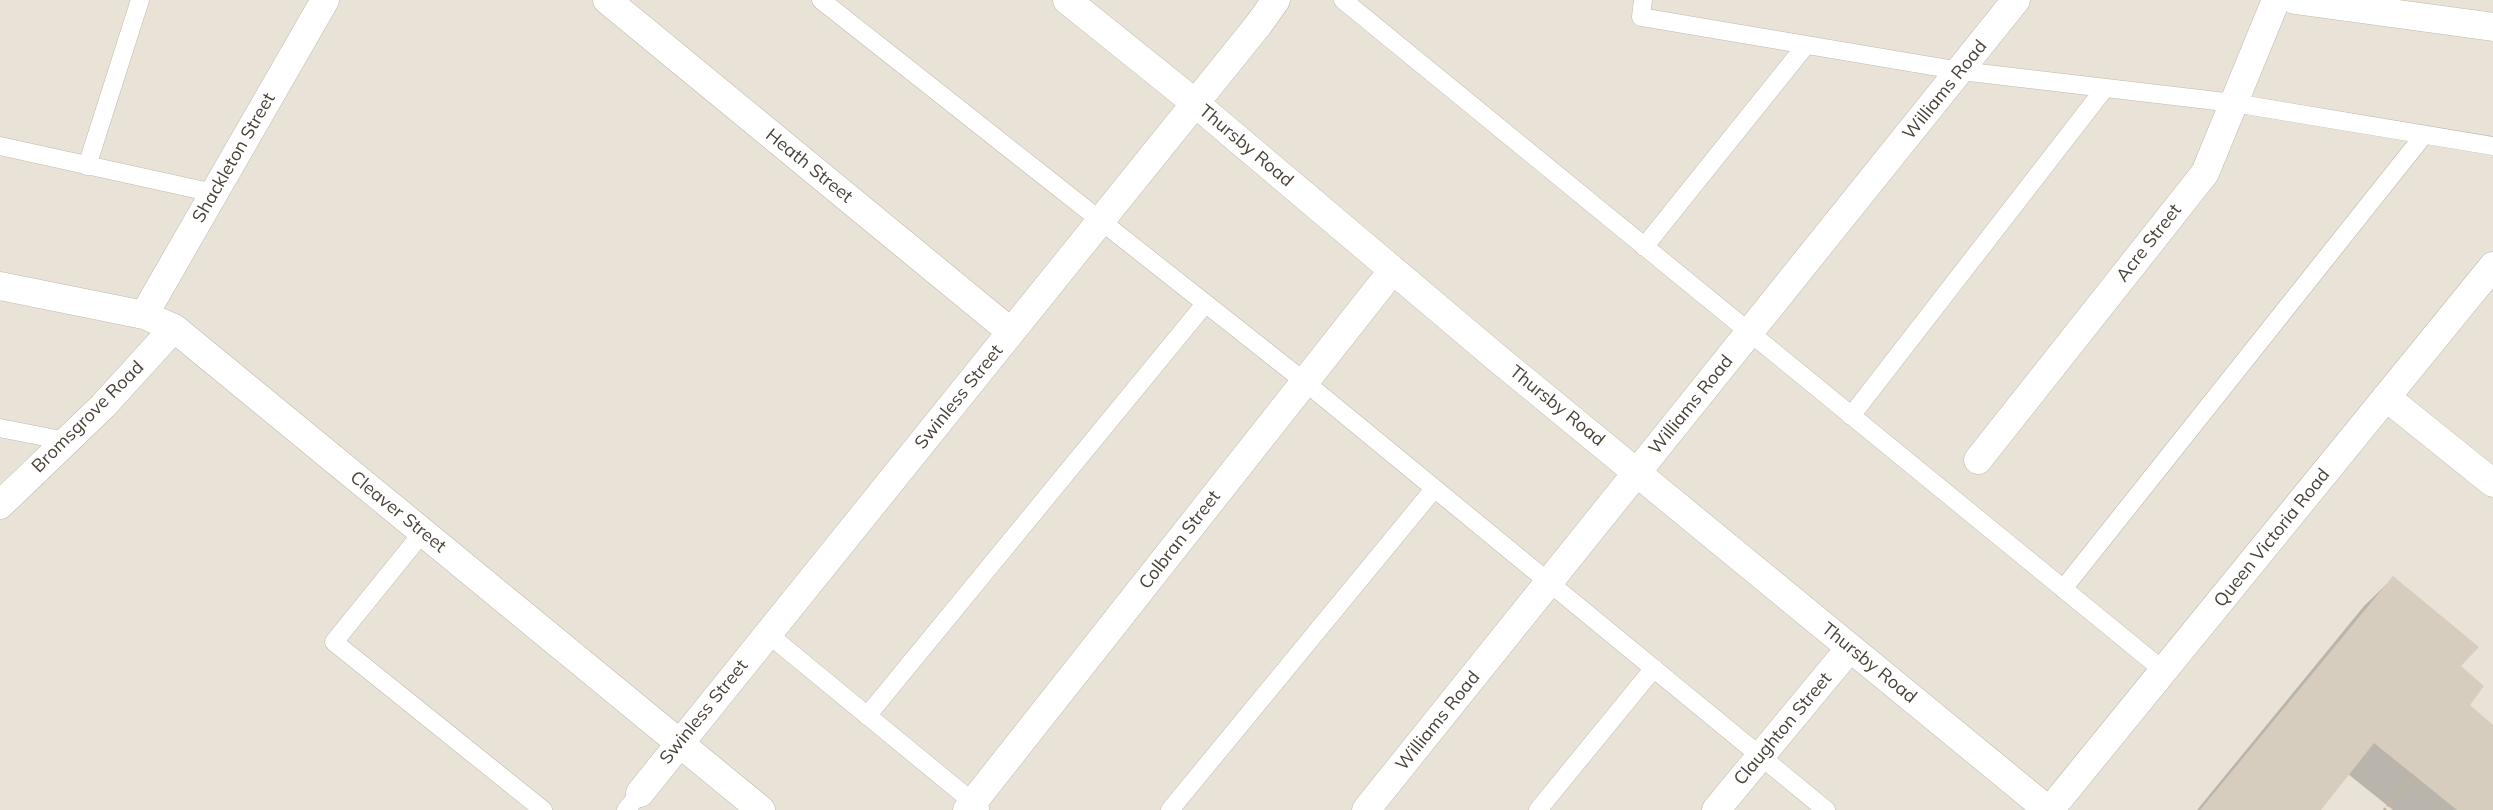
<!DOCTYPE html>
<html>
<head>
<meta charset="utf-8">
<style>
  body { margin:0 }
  canvas { display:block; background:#f5f1e9 }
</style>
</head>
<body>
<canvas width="2493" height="810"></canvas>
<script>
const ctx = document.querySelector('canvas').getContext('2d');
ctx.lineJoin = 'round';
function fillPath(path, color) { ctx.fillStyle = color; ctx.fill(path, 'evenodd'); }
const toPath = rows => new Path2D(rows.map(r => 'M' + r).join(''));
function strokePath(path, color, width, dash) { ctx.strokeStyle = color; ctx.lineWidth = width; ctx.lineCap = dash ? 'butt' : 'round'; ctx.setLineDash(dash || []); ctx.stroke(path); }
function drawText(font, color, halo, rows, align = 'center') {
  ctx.font = font + ' Mulish,sans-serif'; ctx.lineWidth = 4.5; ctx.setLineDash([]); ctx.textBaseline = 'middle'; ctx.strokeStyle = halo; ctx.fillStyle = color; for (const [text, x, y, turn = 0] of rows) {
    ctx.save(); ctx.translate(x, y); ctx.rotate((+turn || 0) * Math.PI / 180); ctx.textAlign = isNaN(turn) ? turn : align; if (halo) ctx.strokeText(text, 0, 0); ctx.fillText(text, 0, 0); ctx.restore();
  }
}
fillPath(toPath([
  [0,0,2493,0,2493,810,0,810]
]), '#e9e3d7');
fillPath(toPath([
  [2393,578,2459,666,2468,705,2493,726,2493,810,2393,810,2348,774,2319,810,2197,810,2364,606]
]), '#0003');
fillPath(toPath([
  [2393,576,2479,647,2461,666,2484,686,2470,705,2493,725,2493,810,2457,810,2374,743,2321,810,2200,810]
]), '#d7cdbe');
const service = toPath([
  [821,0,1305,382,1826,810],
  [1343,0,2164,671],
  [1643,0,1641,17,1961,71,2234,103,2493,146],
  [0,146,214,193],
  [87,166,140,0],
  [1644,247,1806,45],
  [1851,416,2105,88],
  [0,428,66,441],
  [423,532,334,642,543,810],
  [2063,589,2424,135],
  [768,634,980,808],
  [867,716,1205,304],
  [626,810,640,793],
  [1170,810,1434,489],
  [1538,810,1654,668]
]);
const minor = toPath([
  [607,0,1011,332],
  [1067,0,1195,103,1497,358,2048,810],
  [0,286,144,315,174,328,761,810],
  [144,315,325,0],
  [2386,397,2493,483],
  [1978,460,2205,173,2276,0],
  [0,505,103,406,174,328],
  [640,793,1259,24,1276,0],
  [967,810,1393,270],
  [1366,810,2016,0],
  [1716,810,1850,648],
  [2050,810,2493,266]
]);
const tertiary = toPath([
  [2295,0,2493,27]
]);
strokePath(service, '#c1b9ab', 19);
strokePath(minor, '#c1b9ab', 29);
strokePath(tertiary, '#c1b9ab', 29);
strokePath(toPath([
  [2384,810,2414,775]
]), '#c4b59b', 3, [2.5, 2.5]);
strokePath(service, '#fff', 18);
strokePath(minor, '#fff', 28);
strokePath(tertiary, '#fff', 28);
drawText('18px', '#494237', '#fff', [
  ["Williams Road",1945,90,-51],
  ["Thursby Road",1246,146,40],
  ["Shackleton Street",234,158,-60],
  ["Heath Street",809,166,39],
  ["Acre Street",2149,243,-52],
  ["Swinless Street",959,397,-51],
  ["Williams Road",1691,405,-51],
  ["Thursby Road",1557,406,39],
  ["Bromsgrove Road",88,417,-45],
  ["Cleaver Street",398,512,39],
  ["Queen Victoria Road",2272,538,-51],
  ["Colbran Street",1180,540,-52],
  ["Thursby Road",1869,663,39],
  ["Swinless Street",704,712,-51],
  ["Williams Road",1438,721,-51],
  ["Claughton Street",1783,729,-50]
]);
</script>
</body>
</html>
